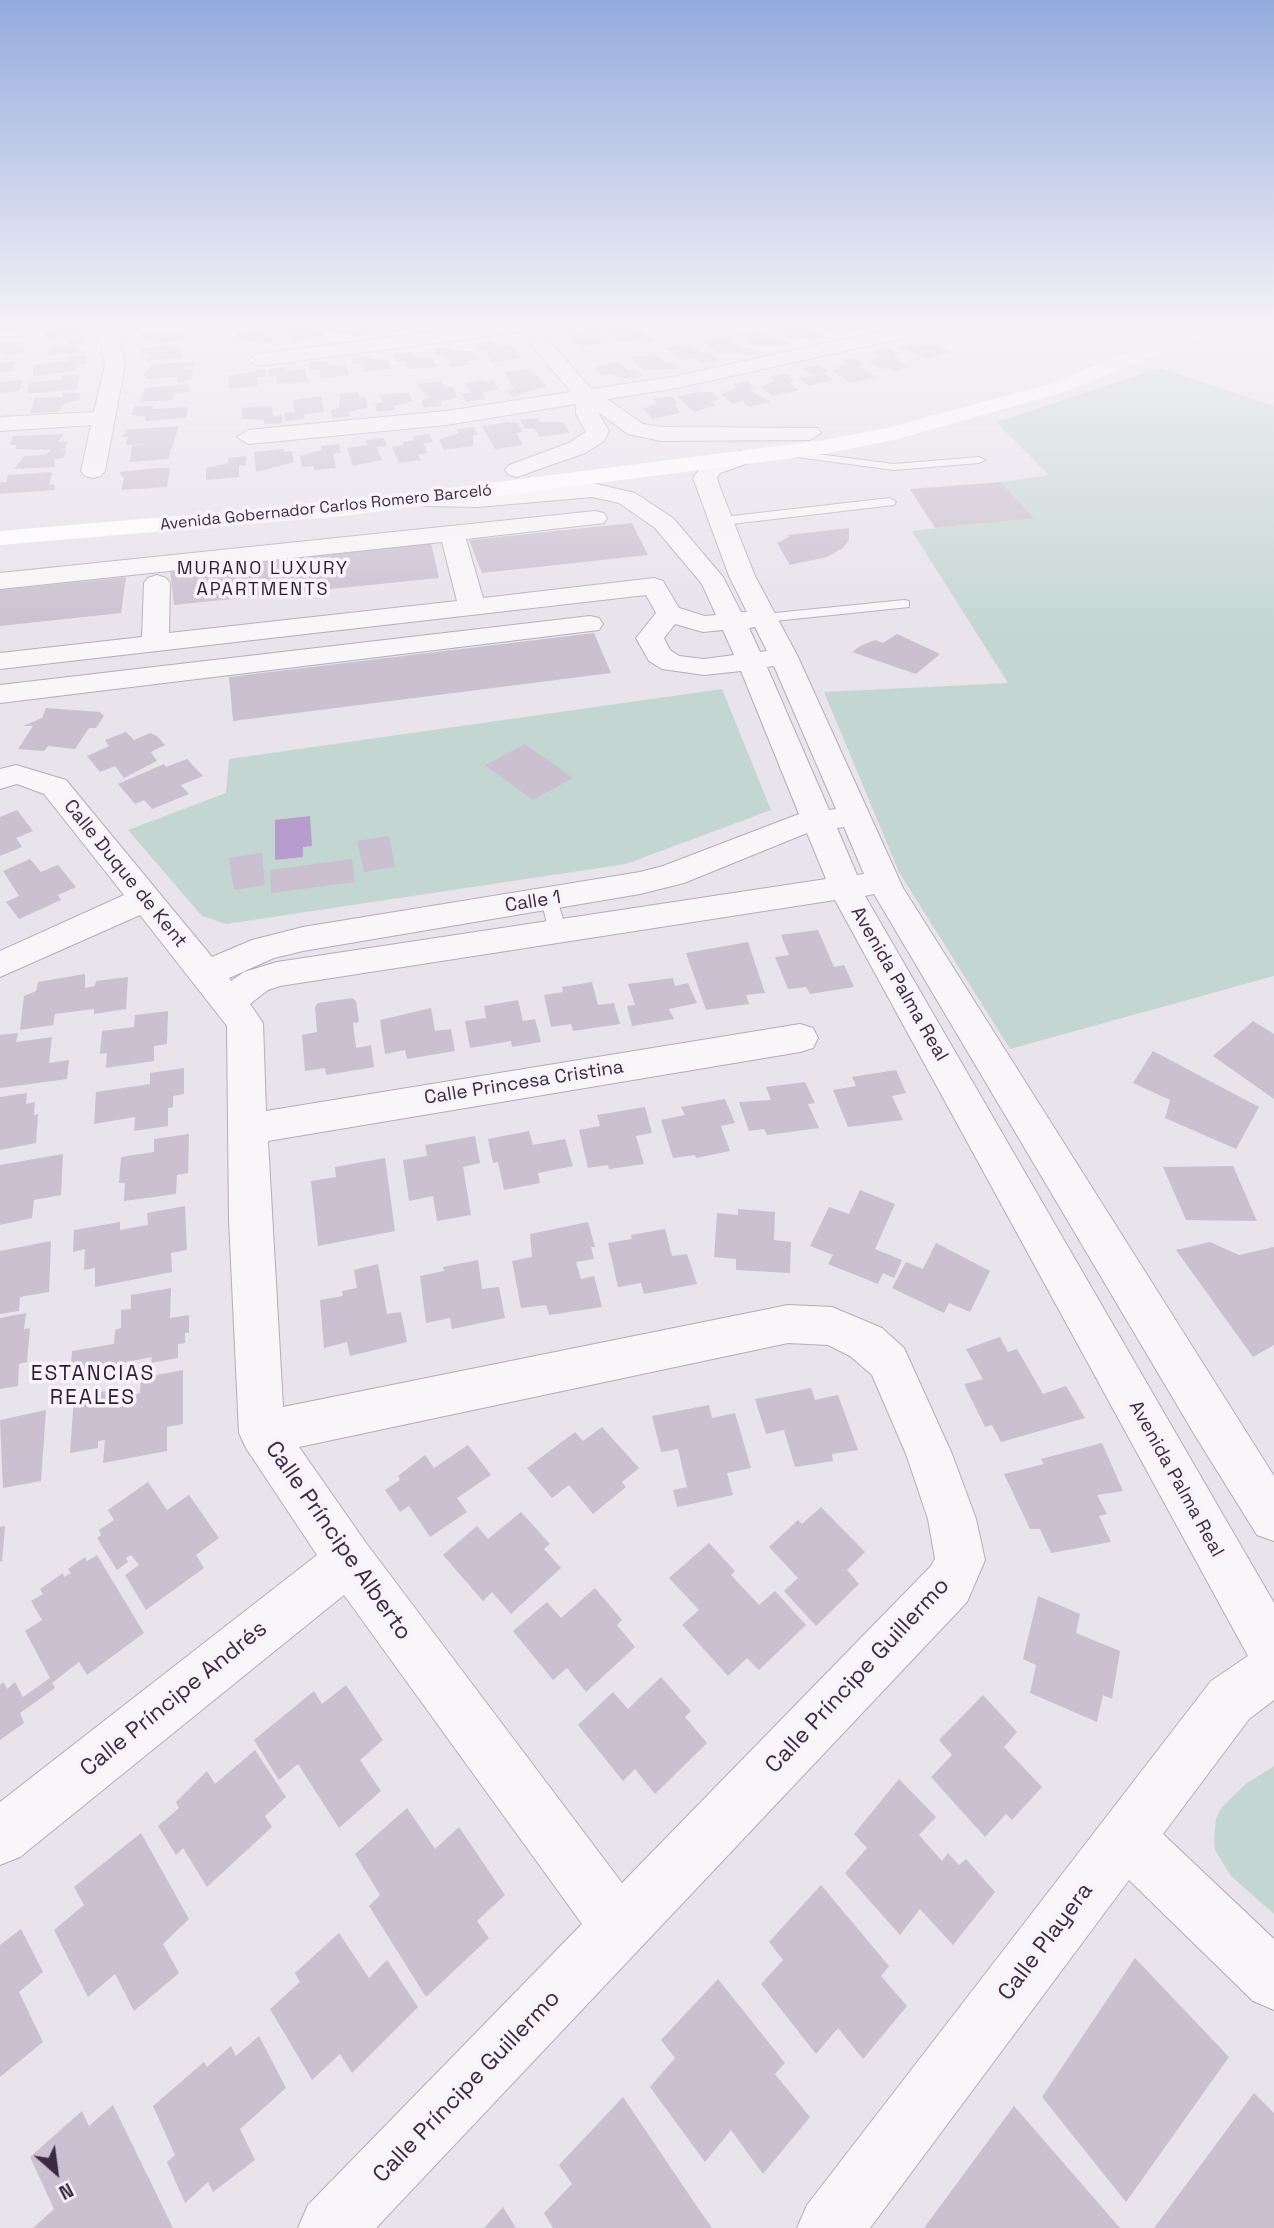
<!DOCTYPE html>
<html>
<head>
<meta charset="utf-8">
<style>
  body { margin:0 }
  #map { position:relative; width:1274px; height:2228px; overflow:hidden; background:#e9e3ec; font-family:"Space Grotesk",sans-serif }
  canvas { display:block }
  .north { position:absolute; left:21px; top:2137px; width:70px; height:70px; -webkit-text-stroke:5px #f7f3f9; paint-order:stroke; rotate:152deg; font-size:19px; font-weight:700; line-height:28px; text-align:center; color:#3c2a45 }
  .north::after { content:''; display:block; margin:auto; width:24px; height:32px; background:#3c2a45; clip-path:polygon(50% 0,100% 100%,50% 72%,0 100%) }
</style>
</head>
<body>
<div id="map">
<canvas width="1274" height="2228"></canvas>
<div class="north">N</div>
</div>
<script>
const ctx = document.querySelector('canvas').getContext('2d');
ctx.lineJoin = 'round';
function fillPath(path, color) { ctx.fillStyle = color; ctx.fill(path, 'evenodd'); }
const toPath = rows => new Path2D(rows.map(r => 'M' + r).join(''));
function strokePath(path, color, width, dash) { ctx.strokeStyle = color; ctx.lineWidth = width; ctx.lineCap = dash ? 'butt' : 'round'; ctx.setLineDash(dash || []); ctx.stroke(path); }
function drawText(font, color, halo, rows, align = 'center') {
  ctx.font = font + ' "Space Grotesk",sans-serif'; ctx.lineWidth = 7; ctx.setLineDash([]); ctx.textBaseline = 'middle'; ctx.strokeStyle = halo; ctx.fillStyle = color; for (const [text, x, y, turn = 0] of rows) {
    ctx.save(); ctx.translate(x, y); ctx.rotate((+turn || 0) * Math.PI / 180); ctx.textAlign = isNaN(turn) ? turn : align; if (halo) ctx.strokeText(text, 0, 0); ctx.fillText(text, 0, 0); ctx.restore();
  }
}
fillPath(toPath([
  [1160,368,1274,406,1274,976,1010,1049,899,872,824,692,1008,683,912,531,1033,517,1001,482,1049,475,996,422],
  [722,689,771,810,626,864,226,924,202,916,128,830,226,793,229,759],
  [1274,1766,1274,1914,1231,1876,1215,1850,1214,1840,1216,1818,1223,1806,1246,1784]
]), '#c4d6d2');
fillPath(toPath([
  [310,816,312,846,303,847,303,857,275,860,275,820]
]), '#b69dcd');
fillPath(toPath([
  [0,323,18,323,21,329,0,333],
  [71,323,75,323,78,335,46,340,43,331],
  [356,323,358,329,364,328,367,335,352,337,350,333,332,333,328,324],
  [370,323,406,324,409,331,392,332,391,329,372,329],
  [617,323,636,323,639,326,632,327,657,342,642,345,635,340,620,342,605,330,621,327],
  [643,323,673,323,677,326,652,331],
  [791,323,818,332,828,337,814,341,809,338,791,339,779,332,786,330,780,326],
  [811,323,852,323,862,329,849,332,843,329,825,331],
  [595,325,601,331,594,333,604,342,596,345,580,348,567,335,583,332,579,328],
  [289,326,315,327,316,330,324,330,324,336,291,341],
  [263,329,264,337,272,336,273,343,256,344,256,341,237,340,236,331],
  [761,329,775,339,782,339,791,344,777,348,773,345,753,346,737,334],
  [156,331,157,334,182,331,184,340,155,344,154,340,141,340,139,334],
  [726,337,741,348,749,347,757,354,742,356,739,354,719,354,700,341],
  [85,339,86,345,78,346,81,352,46,356,50,346,68,344,69,340],
  [0,341,22,341,26,353,5,356,4,353,0,354],
  [489,341,502,346,512,345,522,358,491,363,486,350,478,350,474,344],
  [689,343,698,351,710,354,718,360,703,363,696,358,680,360,665,348],
  [912,343,918,346,936,345,950,352,927,359,898,347],
  [177,344,184,357,147,361,150,355,142,355,142,349,146,348],
  [450,347,452,350,471,351,476,360,467,361,469,365,451,367,444,356,437,356,433,349],
  [887,348,898,354,893,356,909,367,897,371,890,367,883,369,868,361,878,355,873,352],
  [410,352,422,358,432,357,437,367,407,369,404,361,397,362,393,354],
  [654,354,666,363,674,362,681,369,643,370,630,357],
  [83,355,87,357,87,364,79,365,74,371,33,376,33,365,68,361,68,357],
  [368,356,369,359,388,360,391,369,364,372,362,365,353,364,350,358],
  [855,358,864,364,859,366,876,377,850,383,832,370,841,368,837,366,845,364,841,361],
  [14,361,13,371,0,373,0,363],
  [327,361,328,365,346,366,349,375,321,378,319,369,311,370,309,362],
  [195,362,195,366,185,366,184,370,193,369,192,379,183,382,177,383,177,377,145,379,146,376,142,376,153,364],
  [619,362,627,370,635,369,642,376,625,379,611,374,602,375,594,367],
  [819,365,829,371,824,373,834,380,809,386,798,378,814,376,804,368],
  [285,367,286,371,305,369,307,382,277,384,276,376,269,377,268,369],
  [265,369,265,377,257,377,257,386,229,389,228,376],
  [531,369,546,386,512,397,507,390,514,389,504,372],
  [78,374,80,375,76,389,28,394,29,383,62,379,62,375],
  [786,374,794,381,789,383,799,390,773,396,761,387,774,381,770,377],
  [483,379,485,382,494,381,499,389,482,393,485,399,466,402,462,394,470,392,466,384],
  [22,380,20,391,0,393,0,382],
  [442,381,446,388,453,387,457,397,440,402,442,406,424,408,421,401,428,398,417,384],
  [747,381,755,387,750,390,771,402,749,407,743,401,733,404,721,394,737,388,732,384],
  [190,384,189,392,174,393,173,400,140,402,145,388],
  [63,392,81,393,79,400,64,404,58,412,30,413,35,398,62,397],
  [359,392,360,398,366,397,368,407,349,412,350,416,332,418,331,410,339,408,340,394],
  [409,392,412,401,394,406,395,410,377,412,375,404,383,402,380,395],
  [700,392,712,392,719,399,711,401,716,405,694,412,677,396],
  [321,396,324,412,304,414,305,419,285,421,284,413,295,412,293,400],
  [671,396,678,403,674,404,681,413,653,419,643,409,657,403,653,399],
  [139,406,153,406,153,409,188,407,186,418,145,421,146,417,132,415,134,407],
  [272,406,273,416,282,415,283,423,264,424,264,420,242,419,242,408],
  [538,418,540,422,563,422,570,433,540,437,534,428,525,429,520,420],
  [508,422,518,423,523,432,516,433,523,445,495,449,482,426],
  [179,426,168,459,130,462,132,446,151,444,126,445,128,437,121,437,127,432,123,430],
  [474,427,477,435,473,435,473,446,444,450,439,439,459,433,457,429],
  [64,434,58,442,68,441,65,449,59,450,66,450,64,458,54,459,55,467,14,469,24,456,45,455,51,450,15,449,17,445,10,445,13,436],
  [429,434,433,442,423,443,428,453,418,455,421,460,399,463,392,447,404,445,403,442,414,440,413,436],
  [384,438,387,446,377,447,382,460,353,466,347,448,367,445,366,440],
  [339,444,341,453,333,454,336,468,314,470,314,466,302,467,300,456,321,450,321,446],
  [283,449,284,452,292,451,294,462,256,472,254,452],
  [246,456,246,465,239,466,239,477,206,480,206,468,228,463,228,458],
  [159,468,170,468,167,487,121,490,124,478,119,472],
  [49,472,52,473,49,485,54,484,55,490,0,494,0,482,6,482,8,475],
  [1001,482,1034,518,935,528,910,489],
  [632,523,648,555,482,573,469,540],
  [849,528,849,540,843,548,827,557,790,565,777,543,789,537,787,535],
  [431,543,439,578,174,605,170,571],
  [126,577,121,613,0,626,0,590],
  [594,633,611,673,233,721,229,677],
  [897,634,940,654,916,674,852,652,862,645,875,640,883,643],
  [46,708,100,712,104,716,96,728,89,728,75,749,48,746,44,751,18,749,33,726,23,726,42,718],
  [126,732,134,740,150,733,157,736,165,745,151,752,157,761,124,778,115,766,100,772,87,756,109,746,105,740],
  [525,744,573,778,533,800,485,765],
  [187,759,203,776,181,785,189,794,152,809,144,800,135,804,118,784,164,764,166,767],
  [17,810,33,831,16,838,22,847,0,856,0,817],
  [389,836,395,867,364,872,357,841],
  [262,853,265,885,234,890,229,858],
  [30,859,41,872,58,865,76,887,58,895,61,900,19,919,6,902,19,896,3,871],
  [352,859,355,882,271,893,270,870],
  [818,930,834,967,844,965,854,987,810,994,806,987,788,989,775,957,789,955,781,935],
  [748,942,765,993,746,995,749,1004,706,1010,686,953],
  [85,974,85,988,95,986,96,981,128,977,126,1009,94,1014,94,1009,55,1014,53,1025,20,1030,24,996,36,991,38,982],
  [673,978,675,986,688,983,697,1003,669,1009,674,1019,632,1026,627,1006,635,1005,628,984],
  [592,982,598,1005,614,1003,620,1024,573,1031,571,1024,551,1027,544,995,563,992,562,987],
  [352,998,356,1001,359,1022,353,1023,356,1048,371,1045,374,1067,326,1075,325,1068,305,1071,302,1035,317,1032,315,1007,318,1003],
  [518,1000,523,1021,535,1019,541,1042,512,1047,511,1041,470,1048,465,1021,486,1018,484,1006],
  [431,1008,435,1031,451,1029,455,1051,407,1059,405,1050,385,1054,380,1020],
  [168,1011,167,1044,154,1046,154,1061,106,1068,107,1053,100,1054,102,1031,134,1027,135,1015],
  [1253,1021,1274,1034,1274,1099,1213,1056],
  [18,1033,16,1042,52,1037,49,1063,69,1060,67,1079,0,1088,0,1035],
  [1153,1051,1259,1107,1236,1149,1165,1118,1170,1100,1133,1083],
  [184,1068,184,1094,173,1096,173,1107,168,1108,168,1126,134,1131,135,1117,94,1124,96,1092,150,1084,150,1073],
  [896,1070,906,1093,892,1096,903,1120,848,1127,833,1090,856,1086,852,1077],
  [805,1082,815,1103,808,1104,819,1128,767,1135,764,1129,749,1131,739,1102,771,1100,766,1087],
  [27,1093,26,1104,35,1102,34,1115,38,1114,36,1143,0,1150,0,1097],
  [725,1099,735,1123,721,1126,730,1151,696,1158,695,1155,673,1158,661,1120,685,1115,681,1107],
  [645,1107,652,1133,636,1136,644,1164,609,1169,608,1165,588,1168,579,1130,600,1126,597,1115],
  [529,1131,533,1145,565,1139,573,1166,538,1173,540,1183,504,1190,498,1162,493,1163,488,1139],
  [189,1134,188,1173,177,1175,176,1194,124,1201,125,1183,119,1183,121,1157,154,1152,154,1139],
  [475,1136,480,1163,463,1167,471,1215,437,1221,433,1196,409,1201,403,1160,427,1156,425,1145],
  [63,1154,61,1195,34,1200,32,1218,0,1225,0,1165],
  [385,1158,395,1231,318,1246,311,1181,336,1177,335,1167],
  [1233,1166,1257,1221,1186,1220,1163,1167],
  [860,1190,895,1204,875,1249,902,1260,894,1278,883,1273,878,1284,828,1264,833,1255,810,1246,829,1207,849,1214],
  [185,1206,187,1250,171,1253,172,1272,95,1287,95,1268,84,1270,85,1249,73,1252,74,1230,120,1222,120,1230,148,1225,147,1213],
  [738,1209,775,1212,774,1240,791,1242,790,1273,736,1270,736,1259,714,1257,717,1213,738,1215],
  [588,1222,595,1247,591,1247,594,1259,576,1262,581,1279,594,1276,602,1307,549,1315,546,1305,521,1308,512,1261,532,1257,530,1234],
  [665,1229,672,1256,687,1254,697,1284,644,1294,641,1283,618,1287,608,1243,632,1239,631,1235],
  [51,1241,49,1292,20,1297,19,1311,0,1314,0,1251],
  [1210,1242,1239,1255,1274,1247,1274,1345,1253,1357,1176,1250],
  [936,1243,990,1271,970,1312,949,1303,944,1313,892,1288,906,1262,923,1269],
  [478,1260,482,1289,499,1287,505,1318,452,1329,450,1318,426,1323,420,1276,444,1271,443,1267],
  [378,1264,387,1314,401,1312,407,1342,350,1356,347,1342,324,1348,320,1300,343,1296,342,1291,357,1288,354,1270],
  [171,1288,170,1318,189,1315,189,1333,185,1333,185,1343,178,1344,178,1358,151,1363,152,1357,111,1365,111,1372,70,1379,72,1351,114,1344,115,1330,121,1328,121,1310,131,1309,131,1295],
  [26,1313,24,1329,30,1328,27,1362,19,1364,18,1386,0,1389,0,1318],
  [1000,1337,1008,1352,1017,1349,1043,1394,1066,1386,1085,1418,1001,1442,992,1425,985,1427,964,1384,983,1379,966,1349],
  [183,1370,183,1424,167,1427,167,1451,103,1463,105,1440,98,1441,98,1448,70,1453,74,1397,116,1389,115,1398,140,1393,141,1378],
  [811,1388,815,1400,838,1395,858,1450,832,1454,833,1461,795,1467,784,1430,766,1434,755,1399],
  [709,1405,712,1418,735,1413,751,1468,727,1473,733,1495,677,1507,673,1490,687,1487,678,1449,661,1452,652,1416],
  [46,1410,41,1481,3,1488,0,1420],
  [602,1427,639,1468,622,1482,626,1487,593,1514,569,1485,552,1498,527,1468,575,1432,583,1441],
  [1102,1443,1123,1491,1097,1495,1107,1514,1099,1516,1111,1542,1051,1553,1040,1529,1030,1529,1004,1474,1044,1464,1041,1459],
  [468,1445,491,1475,457,1498,467,1512,430,1537,409,1506,400,1512,385,1490,400,1480,398,1476,425,1455,434,1468],
  [148,1482,167,1510,189,1495,219,1538,196,1555,204,1568,146,1610,125,1575,139,1565,131,1555,126,1558,128,1562,117,1570,97,1538,101,1535,99,1530,114,1520,108,1510],
  [821,1507,865,1552,847,1570,859,1584,816,1626,784,1591,798,1578,769,1547,798,1520,802,1524],
  [521,1512,550,1544,544,1549,561,1568,511,1614,492,1592,483,1601,443,1555,477,1526,488,1539],
  [5,1526,2,1562,0,1561,0,1527],
  [709,1543,735,1571,731,1575,759,1605,775,1591,806,1625,759,1670,747,1658,728,1676,682,1625,699,1610,669,1578],
  [97,1555,144,1633,87,1675,79,1662,52,1683,55,1688,20,1713,24,1723,0,1740,0,1685,3,1682,7,1689,15,1682,23,1697,50,1678,25,1631,42,1620,31,1601,43,1594,40,1589,63,1573,64,1577,71,1573,68,1569,85,1557,87,1561],
  [595,1588,622,1620,617,1625,635,1647,586,1692,567,1668,553,1680,513,1631,547,1602,561,1618],
  [1038,1596,1080,1614,1076,1633,1120,1651,1112,1699,1103,1695,1097,1722,1030,1693,1036,1665,1023,1659],
  [661,1677,691,1711,685,1717,707,1743,655,1794,635,1769,623,1781,578,1725,613,1692,628,1709],
  [346,1685,383,1740,360,1760,381,1791,339,1828,298,1764,279,1780,254,1740,314,1691,322,1704],
  [983,1695,1017,1732,1004,1747,1042,1787,1012,1820,1006,1814,985,1837,931,1777,952,1755,939,1740],
  [255,1750,286,1797,265,1816,272,1827,207,1887,183,1848,176,1855,158,1826,179,1808,176,1802,207,1771,215,1784],
  [899,1779,936,1817,919,1835,942,1861,948,1853,959,1865,966,1859,995,1892,953,1945,920,1909,900,1935,845,1873,867,1848,854,1834],
  [407,1808,435,1849,459,1827,505,1895,477,1921,489,1938,426,1997,369,1906,380,1895,355,1854],
  [141,1833,189,1919,163,1944,179,1973,134,2011,115,1974,88,1997,54,1930,84,1905,74,1887],
  [821,1885,889,1966,881,1976,907,2006,863,2059,838,2028,816,2054,761,1984,783,1960,769,1942],
  [21,1929,43,1972,19,1992,43,2042,0,2077,0,1945],
  [339,1933,369,1978,387,1960,418,2007,352,2073,340,2054,312,2080,270,2009,300,1982,295,1973],
  [1135,1958,1229,2057,1126,2202,1042,2097],
  [718,1979,785,2063,775,2074,810,2117,763,2174,731,2130,705,2162,650,2087,675,2058,661,2040],
  [259,2036,286,2088,240,2129,255,2160,213,2192,208,2182,185,2203,167,2162,175,2155,153,2106,204,2062,207,2067,231,2046,236,2056],
  [1254,2093,1274,2113,1274,2228,1154,2228],
  [623,2097,698,2208,712,2228,553,2228,544,2213,572,2184,559,2165],
  [113,2105,173,2228,33,2228,54,2209,30,2157,82,2111,89,2126],
  [1014,2106,1120,2228,924,2228],
  [503,2207,516,2228,484,2228]
]), '#cac0cf');
const service = toPath([
  [786,450,894,464,979,457,985,460,979,463,894,470,782,455,782,451,786,450],
  [890,498,896,502,894,505,723,525,717,521,723,517,890,498],
  [904,600,909,601,909,607,765,622,758,618,765,614,904,600],
  [549,893,557,899,567,932,558,938,549,932,541,899,549,893]
]);
const minor = toPath([
  [96,323,116,323,125,365,105,471,101,476,93,478,85,476,81,471,91,425,0,431,0,417,94,412,105,365,96,323],
  [500,323,557,323,554,327,540,330,591,389,672,377,909,325,919,331,909,337,672,389,607,399,643,424,661,427,818,428,821,433,810,440,661,441,628,434,598,412,609,431,604,441,585,453,517,477,509,475,505,470,509,465,569,443,586,432,576,414,576,404,446,425,248,444,237,437,248,430,446,411,571,392,521,332,258,366,248,360,258,354,500,323],
  [741,451,752,458,749,463,720,473,717,478,719,485,755,576,798,657,903,888,1274,1476,1274,1541,1257,1535,1196,1437,874,894,865,896,1274,1603,1274,1700,1249,1719,1163,1834,1274,1939,1274,2010,1253,2001,1129,1880,870,2228,797,2228,807,2205,1211,1681,1248,1656,835,900,280,986,268,990,250,1004,263,1023,266,1111,800,1024,813,1028,818,1038,813,1048,800,1052,268,1141,283,1407,788,1305,832,1307,882,1328,904,1348,952,1454,976,1519,985,1560,967,1602,376,2228,298,2228,308,2205,582,1924,344,1595,20,1857,0,1865,0,1802,317,1555,246,1448,239,1433,229,1220,227,1026,140,915,0,977,0,951,124,895,44,794,17,784,0,789,0,769,16,765,66,780,212,957,252,940,303,927,640,872,663,866,799,814,741,671,704,675,662,669,649,661,636,638,656,613,646,595,0,669,0,653,142,637,144,583,148,578,157,575,166,578,170,583,169,633,457,601,442,542,0,589,0,573,595,511,604,513,607,518,604,523,466,539,483,598,654,578,663,581,679,608,705,616,716,615,702,584,655,528,619,503,592,497,478,507,427,506,419,504,415,499,419,494,427,492,478,493,592,483,635,493,673,518,723,577,741,612,747,612,729,576,693,478,704,463,741,451],
  [675,624,703,632,723,630,734,655,704,659,679,656,670,650,664,638,675,624],
  [755,627,767,651,760,652,749,628,755,627],
  [774,666,836,809,829,810,767,667,774,666],
  [844,827,864,874,857,875,837,828,844,827],
  [807,833,826,879,277,962,244,972,231,981,229,978,274,958,303,951,640,894,684,883,807,833],
  [788,1343,828,1345,850,1356,872,1375,906,1454,928,1519,935,1559,931,1566,622,1883,366,1543,299,1447,788,1343],
  [590,616,599,618,603,624,599,630,0,703,0,685,590,616]
]);
strokePath(service, '#b5acba', 2);
strokePath(minor, '#b5acba', 2);
fillPath(service, '#f9f6fa');
fillPath(minor, '#f9f6fa');
fillPath(toPath([
  [1200,323,1227,323,1224,327,1064,392,898,439,824,454,342,516,0,545,0,531,342,502,824,440,887,428,1050,384,1200,323]
]), '#fff');
const sky = ctx.createLinearGradient(0, 0, 0, 635);
sky.addColorStop(0, '#94abdd');
sky.addColorStop(0.51, '#f5f2f6');
sky.addColorStop(1, '#f5f2f600');
ctx.fillStyle = sky;
ctx.fillRect(0, 0, 1274, 635);
drawText('16px', '#3c2a45', '#f7f3f9', [
  ["Avenida Gobernador Carlos Romero Barceló",326,508,-6]
]);
ctx.letterSpacing = '2px';
drawText('18px', '#2e1c36', '#f7f3f9', [
  ["MURANO LUXURY",263,569],
  ["APARTMENTS",263,590]
]);
ctx.letterSpacing = '0px';
drawText('19px', '#3c2a45', '#f7f3f9', [
  ["Calle Duque de Kent",125,874,51],
  ["Calle 1",533,902,-9],
  ["Avenida Palma Real",899,984,60],
  ["Calle Princesa Cristina",524,1083,-9],
  ["Avenida Palma Real",1176,1479,61]
]);
ctx.letterSpacing = '2px';
drawText('21px', '#2e1c36', '#f7f3f9', [
  ["ESTANCIAS",93,1374],
  ["REALES",93,1398]
]);
ctx.letterSpacing = '0px';
drawText('23px', '#3c2a45', '#f7f3f9', [
  ["Calle Príncipe Alberto",338,1541,55],
  ["Calle Príncipe Guillermo",858,1676,-47],
  ["Calle Príncipe Andrés",174,1699,-39],
  ["Calle Playera",1046,1942,-53],
  ["Calle Príncipe Guillermo",467,2087,-46]
]);
</script>
</body>
</html>
